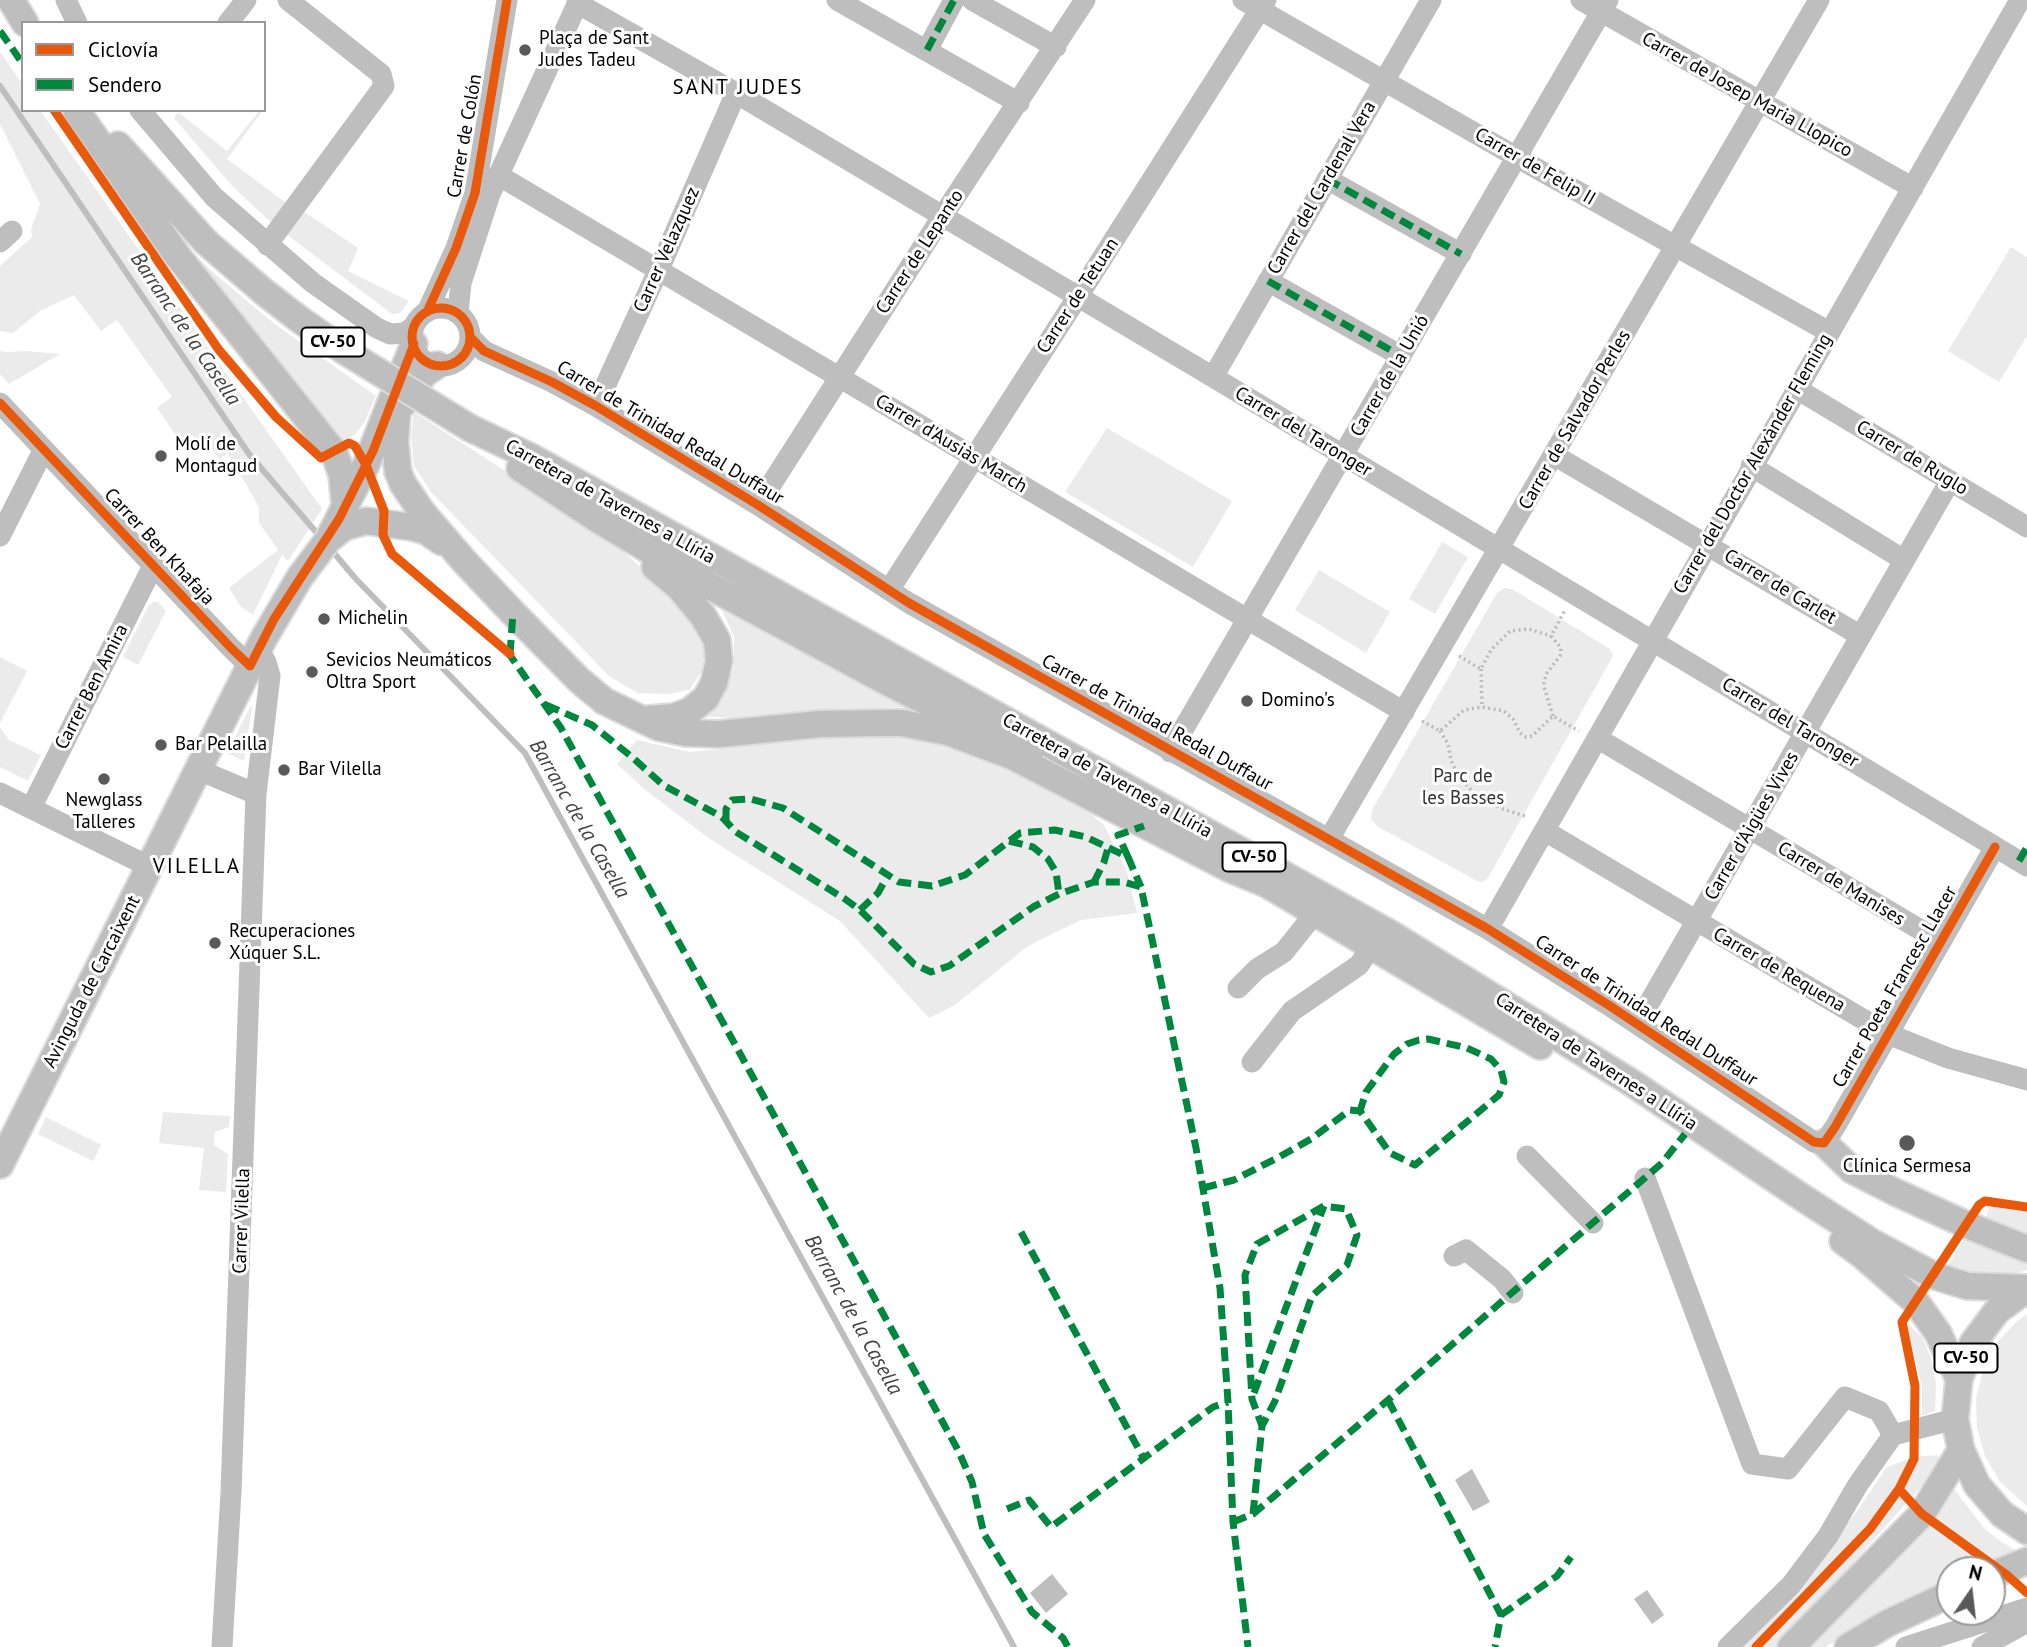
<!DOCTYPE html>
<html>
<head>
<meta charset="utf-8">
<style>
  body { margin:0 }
  #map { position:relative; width:2027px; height:1647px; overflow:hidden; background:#fff; font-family:"PT Sans",sans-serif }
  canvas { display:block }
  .legend { position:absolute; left:21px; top:21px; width:245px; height:91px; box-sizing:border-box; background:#fff; border:2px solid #999; margin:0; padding:9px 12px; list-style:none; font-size:21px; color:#000 }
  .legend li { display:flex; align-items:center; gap:14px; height:35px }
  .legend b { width:35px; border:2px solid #999 }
  .north { position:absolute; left:1936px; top:1556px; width:70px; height:70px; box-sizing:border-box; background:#fff; border:2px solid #999; border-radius:50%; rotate:14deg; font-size:19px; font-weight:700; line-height:28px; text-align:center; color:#000 }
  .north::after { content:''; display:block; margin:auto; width:24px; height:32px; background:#595959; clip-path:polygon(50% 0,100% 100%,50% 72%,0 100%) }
</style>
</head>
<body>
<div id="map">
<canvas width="2027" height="1647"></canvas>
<ul class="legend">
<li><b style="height:9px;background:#e8590c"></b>Ciclovía</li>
<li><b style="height:9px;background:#00873e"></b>Sendero</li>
</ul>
<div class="north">N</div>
</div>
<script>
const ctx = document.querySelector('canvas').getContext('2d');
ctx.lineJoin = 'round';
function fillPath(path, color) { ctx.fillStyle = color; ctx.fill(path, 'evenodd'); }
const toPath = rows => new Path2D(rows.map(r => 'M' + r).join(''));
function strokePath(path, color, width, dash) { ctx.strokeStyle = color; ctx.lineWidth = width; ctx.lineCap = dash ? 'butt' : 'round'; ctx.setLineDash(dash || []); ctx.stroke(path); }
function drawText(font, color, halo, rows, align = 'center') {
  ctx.font = font + ' "PT Sans",sans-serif'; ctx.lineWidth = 6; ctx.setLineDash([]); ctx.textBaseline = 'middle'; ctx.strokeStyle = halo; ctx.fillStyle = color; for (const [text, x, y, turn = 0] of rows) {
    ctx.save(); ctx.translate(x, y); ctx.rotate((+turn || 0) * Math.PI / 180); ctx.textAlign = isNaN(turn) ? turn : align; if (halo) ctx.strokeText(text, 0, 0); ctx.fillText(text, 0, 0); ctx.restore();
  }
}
fillPath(toPath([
  [0,52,23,85,23,110,40,110,322,509,288,561,282,555,253,615,240,606,229,588,278,550,259,523,259,507,228,453,219,459,207,441,200,445,193,435,182,444,157,408,172,397,117,320,101,331,74,295,40,311,13,333,0,331,0,266,32,237,31,229,40,204,0,124],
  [260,110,263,110,227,159,289,205,273,224,233,187,174,118,178,112,227,151],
  [303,211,358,248,348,271,409,301,400,313,392,314,286,234],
  [170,231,216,275,276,325,376,396,364,423,355,434,340,444,327,428,324,416,190,260],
  [2011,247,2027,257,2027,336,1999,382,1948,351],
  [0,351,7,352,27,351,60,354,9,384,0,374],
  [414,412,606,536,683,605,703,637,705,667,689,690,669,694,638,693,610,677,431,492,414,466,411,438],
  [1107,428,1232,501,1193,567,1065,492],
  [1442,542,1468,557,1435,614,1409,599],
  [1319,570,1390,612,1366,653,1295,610],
  [1504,588,1512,589,1610,649,1613,656,1488,878,1483,882,1477,881,1377,826,1371,819,1372,810,1497,593],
  [717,599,921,707,826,709,729,718,703,716,723,694,734,668,734,637],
  [153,602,158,602,166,611,138,665,123,657,149,605],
  [0,657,27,671,0,723],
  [250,707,252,707,244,761,227,753],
  [0,727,9,740,41,755,28,781,0,767],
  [859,735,930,740,963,749,1003,766,1090,813,1104,825,1126,869,1137,913,1081,920,1028,946,955,1005,929,1018,840,921,710,839,644,789,617,764,637,740,690,752],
  [163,1112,230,1116,229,1127,215,1132,214,1145,228,1154,226,1192,199,1190,204,1148,159,1143],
  [46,1117,101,1145,93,1161,38,1134],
  [1995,1206,2027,1211,2027,1237,1988,1222,1986,1217,1988,1209],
  [1966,1236,2027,1261,2027,1270,2006,1276,1983,1277,1945,1270],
  [2027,1314,2027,1506,2000,1482,1985,1456,1977,1428,1976,1399,1983,1370,1996,1344,2016,1322],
  [1908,1324,1922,1337,1931,1358,1936,1384,1935,1411,1922,1416,1922,1388,1914,1351,1906,1329],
  [1938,1455,1938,1468,1777,1647,1742,1647,1785,1605,1857,1511,1887,1467,1914,1457],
  [1954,1489,1984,1528,2000,1541,2019,1552,2014,1556,1980,1570,1950,1570,1950,1582,1907,1600,1825,1647,1809,1647,1870,1587,1930,1520]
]), '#ebebeb');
fillPath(toPath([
  [1472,1469,1490,1502,1473,1511,1455,1480],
  [1052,1574,1068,1594,1046,1613,1030,1593],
  [1647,1590,1664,1615,1652,1624,1634,1599]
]), '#bebebe');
strokePath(toPath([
  [0,86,249,454,322,539],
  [329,547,355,578,525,753,1014,1647]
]), '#bebebe', 6);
const major = toPath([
  [11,0,25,23],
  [76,110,176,254,334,452,342,475,345,505],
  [118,145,206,242],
  [402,405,424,374,437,365],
  [397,412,395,442,398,472,403,484,422,512,464,561,513,613,579,680,604,701,658,727,686,733,720,734,820,724,881,723,902,723,948,732,1012,756,1230,869,1264,883],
  [470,428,533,458,1391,934,1632,1083,1803,1198,1873,1243,1935,1276,1967,1286,2027,1288],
  [520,468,594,517,713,588,891,684,1030,754],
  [328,540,344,527,366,521,412,527,426,531,442,542],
  [649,719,674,717,690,711,706,698,714,683,719,661,717,640,703,616,679,587,655,567],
  [1260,880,1540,1046],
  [1824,1143,1852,1170,1895,1192,1967,1225,2027,1249],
  [0,1165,264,638,300,577,328,540,366,465,414,344],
  [1843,1241,1862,1255,1916,1302,1938,1333,1959,1379],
  [2027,1289,1997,1311,1973,1343,1959,1379,1955,1419,1961,1450,1977,1485,2002,1514,2027,1531],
  [1992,1575,2027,1561],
  [1791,1647,1922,1514,1961,1450],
  [1848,1647,1886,1624,1950,1594]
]);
strokePath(major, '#dbdbdb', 30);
strokePath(toPath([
  [1459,656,1481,669,1491,650,1510,631,1529,629,1551,636],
  [1481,669,1482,707],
  [1553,716,1544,687,1544,681,1547,673,1560,656,1561,648,1551,636,1565,610],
  [1422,721,1440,731,1464,710,1482,707,1504,711,1513,719,1520,733,1526,737,1532,736,1553,716,1579,731],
  [1440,731,1448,744,1451,760,1458,776,1476,795,1503,809,1528,817]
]), '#b9b9b9', 3.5, [2, 3.5]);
strokePath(toPath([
  [66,0,77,23],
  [837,0,1019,103],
  [972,0,1056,47],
  [1243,0,1534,167,1829,332],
  [1581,0,1913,188],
  [577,3,736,93,1213,377,2027,866],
  [228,23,246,0],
  [927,50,954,0],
  [140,110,214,197,313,283,377,328,390,334,405,333,414,326],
  [498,175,1404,712],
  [1327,179,1461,254],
  [0,242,12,231],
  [267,245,384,86,381,74,288,0],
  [1268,281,1401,356],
  '412 337a29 29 0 1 1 58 0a29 29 0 1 1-58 0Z',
  [427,312,456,248,475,193,507,0],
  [458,313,461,283,490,194,579,0],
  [470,337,484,351,552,382,596,406,758,505,909,603,1488,929,1610,1006,1814,1142,1824,1143,1835,1127,1995,847],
  [1213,377,1431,0],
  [1797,389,2027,527],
  [0,403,232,649,250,666],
  [596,406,664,258,736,93],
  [1554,455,1861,636],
  [1751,466,1904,560],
  [758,505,942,217,1085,0],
  [0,536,43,451],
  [889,590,1084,287,1266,0],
  [1597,738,1941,942],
  [1170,752,1608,0],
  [199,770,256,794],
  [0,793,150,867],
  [31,808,153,566],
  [1545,831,1888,1034,1948,1058,2027,1080],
  [1329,839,1819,0],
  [1488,929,2020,0],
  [1238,988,1257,969,1284,952,1315,913],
  [1637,1024,1950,481],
  [1252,1062,1292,1011,1359,965,1371,947],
  [1527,1156,1593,1223],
  [1645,1178,1752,1464,1788,1469,1845,1397,1879,1411,1893,1435],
  [1454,1256,1466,1250,1502,1279,1513,1293],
  [222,1647,231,1492,256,794,270,676,266,662,258,650],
  [1728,1647,1791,1585,1828,1536,1857,1486,1893,1435,1955,1419],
  [1906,1647,2027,1608],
  [1982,1647,2022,1625,2027,1619]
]), '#bebebe', 21);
strokePath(major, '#bebebe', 26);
const majorBridge = toPath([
  [206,242,264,292,299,319,343,350,470,428]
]);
strokePath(majorBridge, '#dbdbdb', 30, []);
strokePath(majorBridge, '#bebebe', 26);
strokePath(toPath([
  [0,31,23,64],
  [927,50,954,0],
  [1327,179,1461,254],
  [1268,281,1401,356],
  [507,651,561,728,958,1450,972,1482,984,1534,1032,1612,1063,1638,1068,1647],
  [510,654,513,613],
  [546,705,592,725,632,757,663,785,722,817,736,832,845,899,860,910,914,964,931,972,949,966,1033,907,1059,894,1094,882,1124,882,1141,887,1196,1148,1220,1288,1228,1402,1233,1522,1248,1647],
  [726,820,726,809,732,800,751,799,783,808,899,882,932,886,965,875,1020,833,1055,830,1086,837,1128,857,1141,887],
  [1009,841,1033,847,1048,859,1056,872,1059,894],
  [1128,857,1118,835,1144,826],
  [2019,861,2027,847],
  [1094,882,1104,862,1108,848],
  [860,910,878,893,888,875],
  [1203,1188,1234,1180,1279,1157,1311,1139,1350,1110,1360,1111,1390,1153,1415,1165,1499,1095,1504,1082,1501,1070,1491,1059,1467,1048,1428,1039,1419,1040,1407,1044,1394,1054,1366,1092,1360,1111],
  [1021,1232,1144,1459],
  [1254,1393,1324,1206],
  [1388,1400,1501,1615,1495,1647],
  [1007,1509,1029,1500,1051,1527,1213,1407,1228,1402],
  [1253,1514,1262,1426,1275,1401,1312,1296,1347,1265,1357,1235,1346,1209,1324,1206,1257,1244,1245,1275,1252,1399,1262,1426],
  [1233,1522,1253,1514,1388,1400,1662,1163,1685,1134],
  [1501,1615,1557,1576,1571,1557]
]), '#00873e', 7, [14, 7]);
strokePath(toPath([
  [54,110,219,350,276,417,321,458,349,443,355,446,366,465,384,511,383,535,392,554,510,654],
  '412 337a29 29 0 1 1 58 0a29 29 0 1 1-58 0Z',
  [427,312,456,248,475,193,507,0],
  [470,337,484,351,552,382,596,406,758,505,909,603,1488,929,1610,1006,1814,1142,1824,1143,1835,1127,1995,847],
  [0,403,232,649,250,666,274,619,339,519,373,451,414,344],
  [1899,1489,1922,1514,2008,1576,2027,1593],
  [1756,1647,1870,1529,1899,1489,1914,1459,1915,1386,1902,1322,1979,1205,1985,1201,2027,1207]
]), '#e8590c', 9);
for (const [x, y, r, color] of [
  [525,50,7,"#595959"],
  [161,456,7,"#595959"],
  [324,619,7,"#595959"],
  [312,672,7,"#595959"],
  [1247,701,7,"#595959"],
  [161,745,7,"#595959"],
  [284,770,7,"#595959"],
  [104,779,7,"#595959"],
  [215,943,7,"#595959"],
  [1907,1143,9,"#595959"]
]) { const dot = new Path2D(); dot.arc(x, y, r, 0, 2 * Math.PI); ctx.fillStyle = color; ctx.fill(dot); strokePath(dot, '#fff', 2.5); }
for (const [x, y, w] of [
  [333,342,63],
  [1254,857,63],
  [1966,1358,63]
]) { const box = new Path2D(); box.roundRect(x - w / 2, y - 14.5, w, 29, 5); ctx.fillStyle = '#fff'; ctx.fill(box); strokePath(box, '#000', 2); }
drawText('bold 18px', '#000', null, [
  ["CV-50",333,342],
  ["CV-50",1254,857],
  ["CV-50",1966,1358]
]);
drawText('19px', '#000', '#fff', [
  ["Plaça de Sant",539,39],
  ["Judes Tadeu",539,61],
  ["Molí de",175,445],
  ["Montagud",175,467],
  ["Michelin",338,619],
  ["Sevicios Neumáticos",326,661],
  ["Oltra Sport",326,683],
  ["Domino's",1261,701],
  ["Bar Pelailla",175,745],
  ["Bar Vilella",298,770],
  ["Newglass",104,801,"center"],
  ["Talleres",104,823,"center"],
  ["Recuperaciones",229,932],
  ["Xúquer S.L.",229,954],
  ["Clínica Sermesa",1907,1167,"center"]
], 'left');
drawText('19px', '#000', '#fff', [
  ["Carrer de Josep Maria Llopico",1747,95,29],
  ["Carrer de Colón",465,136,-80],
  ["Carrer de Felip II",1535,167,30],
  ["Carrer del Cardenal Vera",1322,188,-60],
  ["Carrer Velazquez",667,250,-66],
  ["Carrer de Lepanto",920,252,-57],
  ["Carrer de Tetuan",1078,296,-57],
  ["Carrer de la Unió",1390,376,-60],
  ["Carrer de Salvador Perles",1575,420,-60],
  ["Carrer del Taronger",1303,432,31],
  ["Carrer de Trinidad Redal Duffaur",670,433,31],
  ["Carrer d'Ausiàs March",951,444,31],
  ["Carrer de Ruglo",1912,458,31],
  ["Carrer del Doctor Alexànder Fleming",1753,464,-60],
  ["Carretera de Tavernes a Llíria",610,502,29],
  ["Carrer Ben Khafaja",159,547,47],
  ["Carrer de Carlet",1780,587,31],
  ["Carrer Ben Amira",92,687,-63],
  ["Carrer de Trinidad Redal Duffaur",1157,723,29],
  ["Carrer del Taronger",1790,723,31],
  ["Carretera de Tavernes a Llíria",1107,776,29],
  ["Carrer d'Aigües Vives",1752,826,-60],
  ["Carrer de Manises",1841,884,31],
  ["Carrer de Requena",1779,970,30],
  ["Avinguda de Carcaixent",92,982,-63],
  ["Carrer Poeta Francesc Llacer",1895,987,-60],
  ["Carrer de Trinidad Redal Duffaur",1646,1011,33],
  ["Carretera de Tavernes a Llíria",1596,1062,33],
  ["Carrer Vilella",242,1221,-88]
]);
drawText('19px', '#323232', '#fff', [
  ["Parc de",1463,777],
  ["les Basses",1463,799]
]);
ctx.letterSpacing = '2px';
drawText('21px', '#000', '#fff', [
  ["SANT JUDES",738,88],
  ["VILELLA",197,867]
]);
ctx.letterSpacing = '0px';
drawText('italic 21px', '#434343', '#fff', [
  ["Barranc de la Casella",185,329,56],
  ["Barranc de la Casella",579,819,60],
  ["Barranc de la Casella",853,1315,61]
]);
</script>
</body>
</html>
